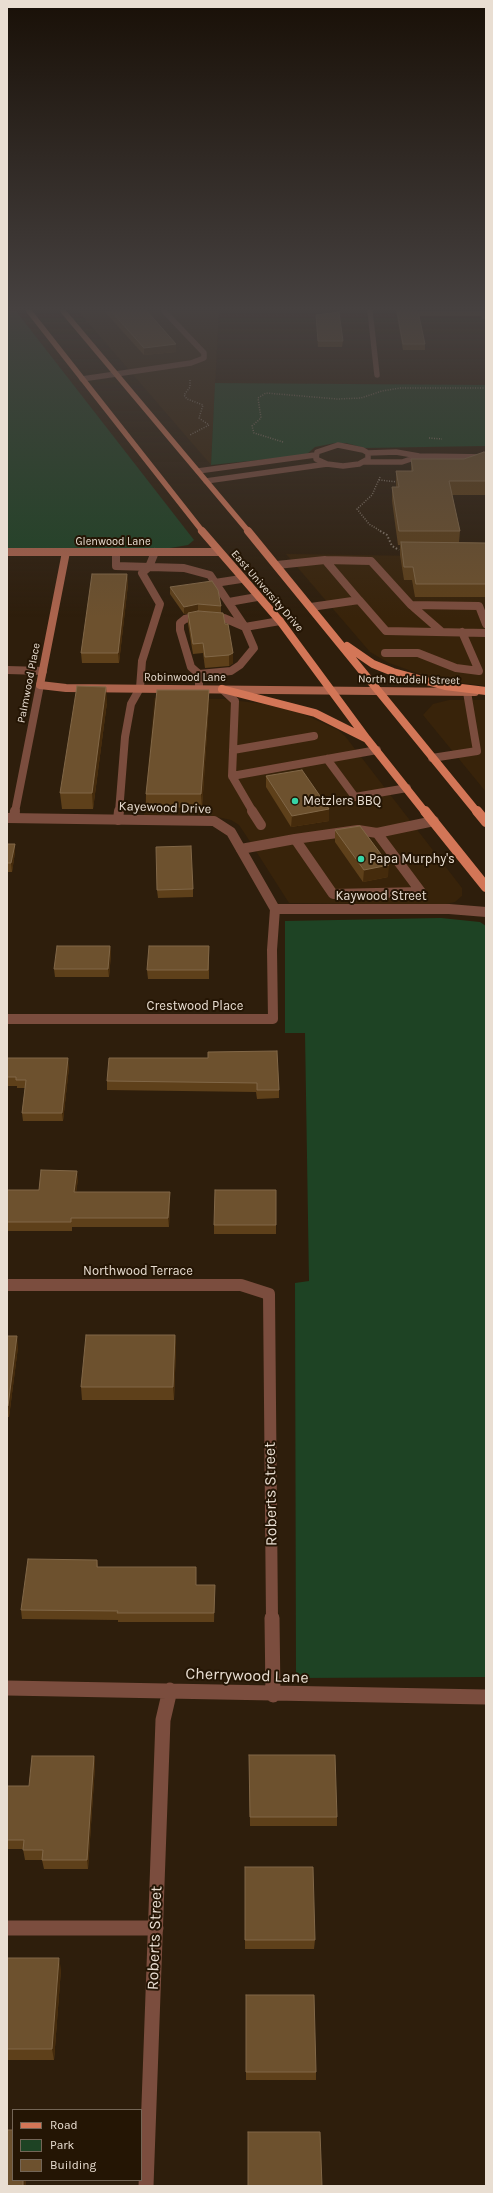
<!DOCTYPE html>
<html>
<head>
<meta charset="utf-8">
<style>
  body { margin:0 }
  #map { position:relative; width:493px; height:2193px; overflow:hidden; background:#2e1e0c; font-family:Karla,sans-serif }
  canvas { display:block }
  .frame { position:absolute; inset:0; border:8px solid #e9ded2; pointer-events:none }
  .legend { position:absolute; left:12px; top:2109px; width:130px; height:72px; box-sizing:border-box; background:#241504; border:1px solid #736556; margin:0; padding:5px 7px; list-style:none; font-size:12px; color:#e9ded2 }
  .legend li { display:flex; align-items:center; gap:8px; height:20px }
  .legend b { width:20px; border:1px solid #736556 }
</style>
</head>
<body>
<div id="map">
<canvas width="493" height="2193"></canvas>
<div class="frame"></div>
<ul class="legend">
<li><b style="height:5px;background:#d37657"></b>Road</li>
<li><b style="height:11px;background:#1e4324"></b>Park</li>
<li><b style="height:11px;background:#6d512e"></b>Building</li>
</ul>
</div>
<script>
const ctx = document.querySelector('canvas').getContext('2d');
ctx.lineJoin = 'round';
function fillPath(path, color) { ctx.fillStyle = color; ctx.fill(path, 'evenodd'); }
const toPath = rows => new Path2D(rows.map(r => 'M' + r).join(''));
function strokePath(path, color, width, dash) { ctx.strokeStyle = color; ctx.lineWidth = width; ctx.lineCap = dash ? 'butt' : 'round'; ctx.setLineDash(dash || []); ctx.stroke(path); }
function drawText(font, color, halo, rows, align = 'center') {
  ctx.font = font + ' Karla,sans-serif'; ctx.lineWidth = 4; ctx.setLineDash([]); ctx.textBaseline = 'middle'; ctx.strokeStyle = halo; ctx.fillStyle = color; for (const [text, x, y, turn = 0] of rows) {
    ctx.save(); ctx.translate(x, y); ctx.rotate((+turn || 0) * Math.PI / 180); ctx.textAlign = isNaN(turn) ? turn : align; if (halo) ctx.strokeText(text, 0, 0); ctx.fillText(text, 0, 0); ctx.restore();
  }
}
fillPath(toPath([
  [78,311,219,311,211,465],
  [286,554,486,557,486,686,437,680,389,663,370,652],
  [154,698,224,699,264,704,301,713,338,730,345,736,462,888,462,896,455,902,442,905,289,903,247,837,239,825,231,820,208,815,144,815],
  [449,700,486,700,486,792,423,715,433,704]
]), '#38230a');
fillPath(toPath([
  [7,311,16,311,194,540,188,545,170,548,7,548],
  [215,383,486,385,486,446,365,448,346,443,335,443,315,447,306,455,211,465],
  [441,918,480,922,486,926,486,1677,296,1678,295,1283,309,1281,305,1033,285,1033,285,921]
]), '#1e4324');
strokePath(toPath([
  [190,380,190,387,184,395,187,399,203,405,199,418,209,425,190,435],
  [429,438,442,439],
  [283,442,254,433,252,426,261,418,258,398,266,393,337,399,361,398,382,391,400,388,486,388],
  [380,477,372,495,357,509,369,524,382,532],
  [379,480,398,482]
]), '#857768', 1.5, [1, 1.5]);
strokePath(toPath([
  [380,531,387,535,392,546,399,550]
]), '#857768', 2, [1.5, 2]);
strokePath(toPath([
  [82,379,191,363,204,358,204,353,164,311],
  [338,445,363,450,368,453,368,459,359,464,343,466,327,464,316,459,317,452,338,445],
  [368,453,396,452,419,456,486,457],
  [365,462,402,462,417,457],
  [198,471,315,455],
  [206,481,327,464]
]), '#7b4d3e', 5.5);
strokePath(toPath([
  [116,552,116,566,184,568,210,575,245,627,280,621],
  [277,565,325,560],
  [215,583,241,579],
  [359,600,325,560,371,561,411,605],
  [229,602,257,597],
  [311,607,359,600,386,631,486,633],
  [198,616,224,618,245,627,254,648,240,665,231,671,199,674,191,667,180,630,180,623,185,619,198,616],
  [442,632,411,605,479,606,486,624],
  [385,653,418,653,456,668,479,671,462,632],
  [199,674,199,689],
  [222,689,235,701,232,776,253,812],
  [233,750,314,736],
  [432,758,477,751,467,692],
  [327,759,355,797,407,788],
  [232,776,377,750],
  [119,812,125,737,131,704,140,688,142,661,160,604,142,573,149,567,155,552]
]), '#7b4d3e', 8);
strokePath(toPath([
  [252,811,261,825],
  [118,820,119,811],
  [295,839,358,830,377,833],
  [241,849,295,839,333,894,421,892,377,833,434,821]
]), '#7b4d3e', 10);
strokePath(toPath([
  [7,1928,156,1928]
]), '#7b4d3e', 15);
strokePath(toPath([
  [370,311,377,375]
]), '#7b4d3e', 5.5);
strokePath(toPath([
  [7,670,43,671],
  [15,812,40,685]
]), '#7b4d3e', 8);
strokePath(toPath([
  [7,818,214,821,231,832,275,909],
  [14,818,15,811],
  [275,909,449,909,486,912],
  [7,1019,273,1019,272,950,275,909]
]), '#7b4d3e', 10);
strokePath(toPath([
  [7,1285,241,1285,269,1294,272,1619]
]), '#7b4d3e', 12);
strokePath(toPath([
  [272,1618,273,1695],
  [7,1688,486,1697],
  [146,2186,163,1720,170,1690]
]), '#7b4d3e', 15);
strokePath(toPath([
  [7,552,219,552],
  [66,552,40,685,66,688,475,692]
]), '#ac644d', 8);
strokePath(toPath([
  [29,311,203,532],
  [63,311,249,532]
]), '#d37657', 5.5);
strokePath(toPath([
  [202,531,280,621,367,739,425,812],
  [248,531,477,812],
  [347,646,373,664,393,672,445,686,486,691],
  [222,689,315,713,365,738]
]), '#d37657', 8);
strokePath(toPath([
  [425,811,486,887],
  [477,811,486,822]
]), '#d37657', 10);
fillPath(toPath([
  [104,311,147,311,176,344,176,352,144,355],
  [396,311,486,311,486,319,482,319,481,316,419,316,425,344,425,350,403,350],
  [316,315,343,341,342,347,318,347,316,321],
  [486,453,486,495,452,495,460,531,459,542,486,543,486,597,415,597,412,580,404,580,400,555,400,545,398,545,392,501,392,487,396,487,396,471,411,471,411,459,464,459],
  [127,574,128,584,119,663,82,663,81,653],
  [170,587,221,606,221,613,198,611,184,614,170,594],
  [188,613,223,613,233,663,229,666,205,668,203,653,193,654,188,624],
  [209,690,209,703,202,808,146,807,146,794],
  [107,702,93,809,62,809,60,793],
  [266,776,329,809,329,821,291,827,266,787],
  [335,830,388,877,363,882,335,842],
  [7,844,15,844,15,852,12,872,7,872],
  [193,889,193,897,158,898,157,890],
  [110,946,111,954,109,977,55,977,54,969],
  [209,946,209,979,148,979,147,970],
  [7,1058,69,1067,63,1121,23,1121,22,1113,25,1088,17,1088,17,1086,7,1086],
  [208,1058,279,1090,279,1098,257,1099,256,1092,107,1090,107,1081],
  [78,1179,76,1192,170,1201,169,1227,72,1227,72,1231,7,1231,7,1190,39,1190],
  [214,1225,276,1225,276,1234,214,1234],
  [175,1335,176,1347,174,1400,82,1400,81,1387],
  [7,1336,18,1347,9,1417,7,1417],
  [97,1560,98,1567,196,1576,196,1585,215,1585,214,1622,118,1622,118,1620,22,1619,21,1610],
  [249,1755,337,1817,337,1826,250,1826],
  [94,1756,95,1766,88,1869,44,1869,42,1860,25,1860,23,1849,7,1849,7,1786,29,1786],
  [245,1867,315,1940,314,1949,245,1949],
  [7,1958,61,1969,54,2060,7,2060],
  [246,1995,316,2072,316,2080,246,2080]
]), '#5e401a');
fillPath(toPath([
  [176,344,176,352,144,355,144,348],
  [127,574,128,584,119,663,118,653],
  [198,604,198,611,184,614,184,607],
  [233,653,233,663,229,666,229,655],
  [106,687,107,702,93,809,92,793],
  [209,690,209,703,202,808,201,794],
  [329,809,329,821,291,827,292,816],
  [15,844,15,852,12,872,11,863],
  [389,865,388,877,363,882,364,870],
  [110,946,111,954,109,977,108,969],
  [68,1058,69,1067,63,1121,62,1113],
  [77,1171,78,1179,75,1201,74,1192],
  [170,1192,170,1201,169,1227,168,1218],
  [175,1335,176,1347,174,1400,173,1387],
  [17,1336,18,1347,9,1417,8,1406],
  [94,1756,95,1766,88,1869,87,1860],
  [59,1958,61,1969,54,2060,52,2049],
  [23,2180,26,2180,26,2186,23,2186]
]), '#452b0c');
const building = toPath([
  [111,311,147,311,176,344,144,348,111,311],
  [397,311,418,311,425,344,403,344,397,311],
  [339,312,343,341,318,341,316,315,339,312],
  [484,452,486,453,486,481,449,481,460,531,399,531,392,487,399,487,396,471,413,471,411,459,464,459,484,452],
  [401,542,486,543,486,584,416,584,413,567,404,567,401,542],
  [92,574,127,574,118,653,81,653,92,574],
  [212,581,218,590,221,606,198,604,184,607,170,587,212,581],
  [198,611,223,613,225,624,228,624,233,653,229,655,205,657,203,643,193,644,188,613,198,611],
  [77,686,106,687,92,793,60,793,77,686],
  [157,690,209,690,201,794,146,794,157,690],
  [302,770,329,809,292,816,266,776,302,770],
  [360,826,389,865,364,870,335,830,360,826],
  [7,844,15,844,11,863,7,863,7,844],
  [191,846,193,889,157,890,156,847,191,846],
  [57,946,110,946,108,969,54,969,57,946],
  [149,946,209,946,208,970,147,970,149,946],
  [277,1051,279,1090,257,1090,257,1083,107,1081,109,1058,208,1058,208,1052,277,1051],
  [7,1058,68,1058,62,1113,22,1113,26,1080,16,1080,16,1077,7,1077,7,1058],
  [41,1170,77,1171,74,1192,170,1192,168,1218,71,1218,71,1222,7,1222,7,1190,39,1190,41,1170],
  [215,1190,276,1190,276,1225,214,1225,215,1190],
  [86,1335,175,1335,173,1387,81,1387,86,1335],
  [7,1336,17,1336,8,1406,7,1406,7,1336],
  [28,1559,97,1560,97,1567,196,1567,196,1585,215,1585,214,1613,117,1613,118,1611,21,1610,28,1559],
  [249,1755,335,1755,337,1817,250,1817,249,1755],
  [32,1756,94,1756,87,1860,42,1860,43,1850,23,1850,24,1840,7,1840,7,1786,29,1786,32,1756],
  [245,1867,313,1867,315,1940,245,1940,245,1867],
  [7,1958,59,1958,52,2049,7,2049,7,1958],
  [246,1995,314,1995,316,2072,246,2072,246,1995],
  [7,2130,13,2130,13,2180,23,2180,23,2186,7,2186,7,2130],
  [248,2132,320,2132,322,2186,248,2186,248,2132]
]);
fillPath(building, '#6d512e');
strokePath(building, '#816747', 1);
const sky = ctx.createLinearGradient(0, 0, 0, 618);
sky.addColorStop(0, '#191007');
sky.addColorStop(0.5, '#464140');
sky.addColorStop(1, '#46414000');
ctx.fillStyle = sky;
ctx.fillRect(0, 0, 493, 618);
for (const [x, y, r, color] of [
  [295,801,4,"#37d4a6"],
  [361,859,4,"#37d4a6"]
]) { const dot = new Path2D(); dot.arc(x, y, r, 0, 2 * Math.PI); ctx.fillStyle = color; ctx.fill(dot); strokePath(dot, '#241504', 1.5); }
drawText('11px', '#e9ded2', '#241504', [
  ["Glenwood Lane",113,542],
  ["East University Drive",267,591,49],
  ["Robinwood Lane",185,678],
  ["North Ruddell Street",409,680,1],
  ["Palmwood Place",29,683,-79]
]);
drawText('13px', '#e9ded2', '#241504', [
  ["Metzlers BBQ",303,801],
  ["Papa Murphy's",369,859]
], 'left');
drawText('13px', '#e9ded2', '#241504', [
  ["Kayewood Drive",165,808,2],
  ["Kaywood Street",381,896],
  ["Crestwood Place",195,1006],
  ["Northwood Terrace",138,1271]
]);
drawText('16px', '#e9ded2', '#241504', [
  ["Roberts Street",271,1494,-91],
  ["Cherrywood Lane",247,1676,2],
  ["Roberts Street",155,1938,-88]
]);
</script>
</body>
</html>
